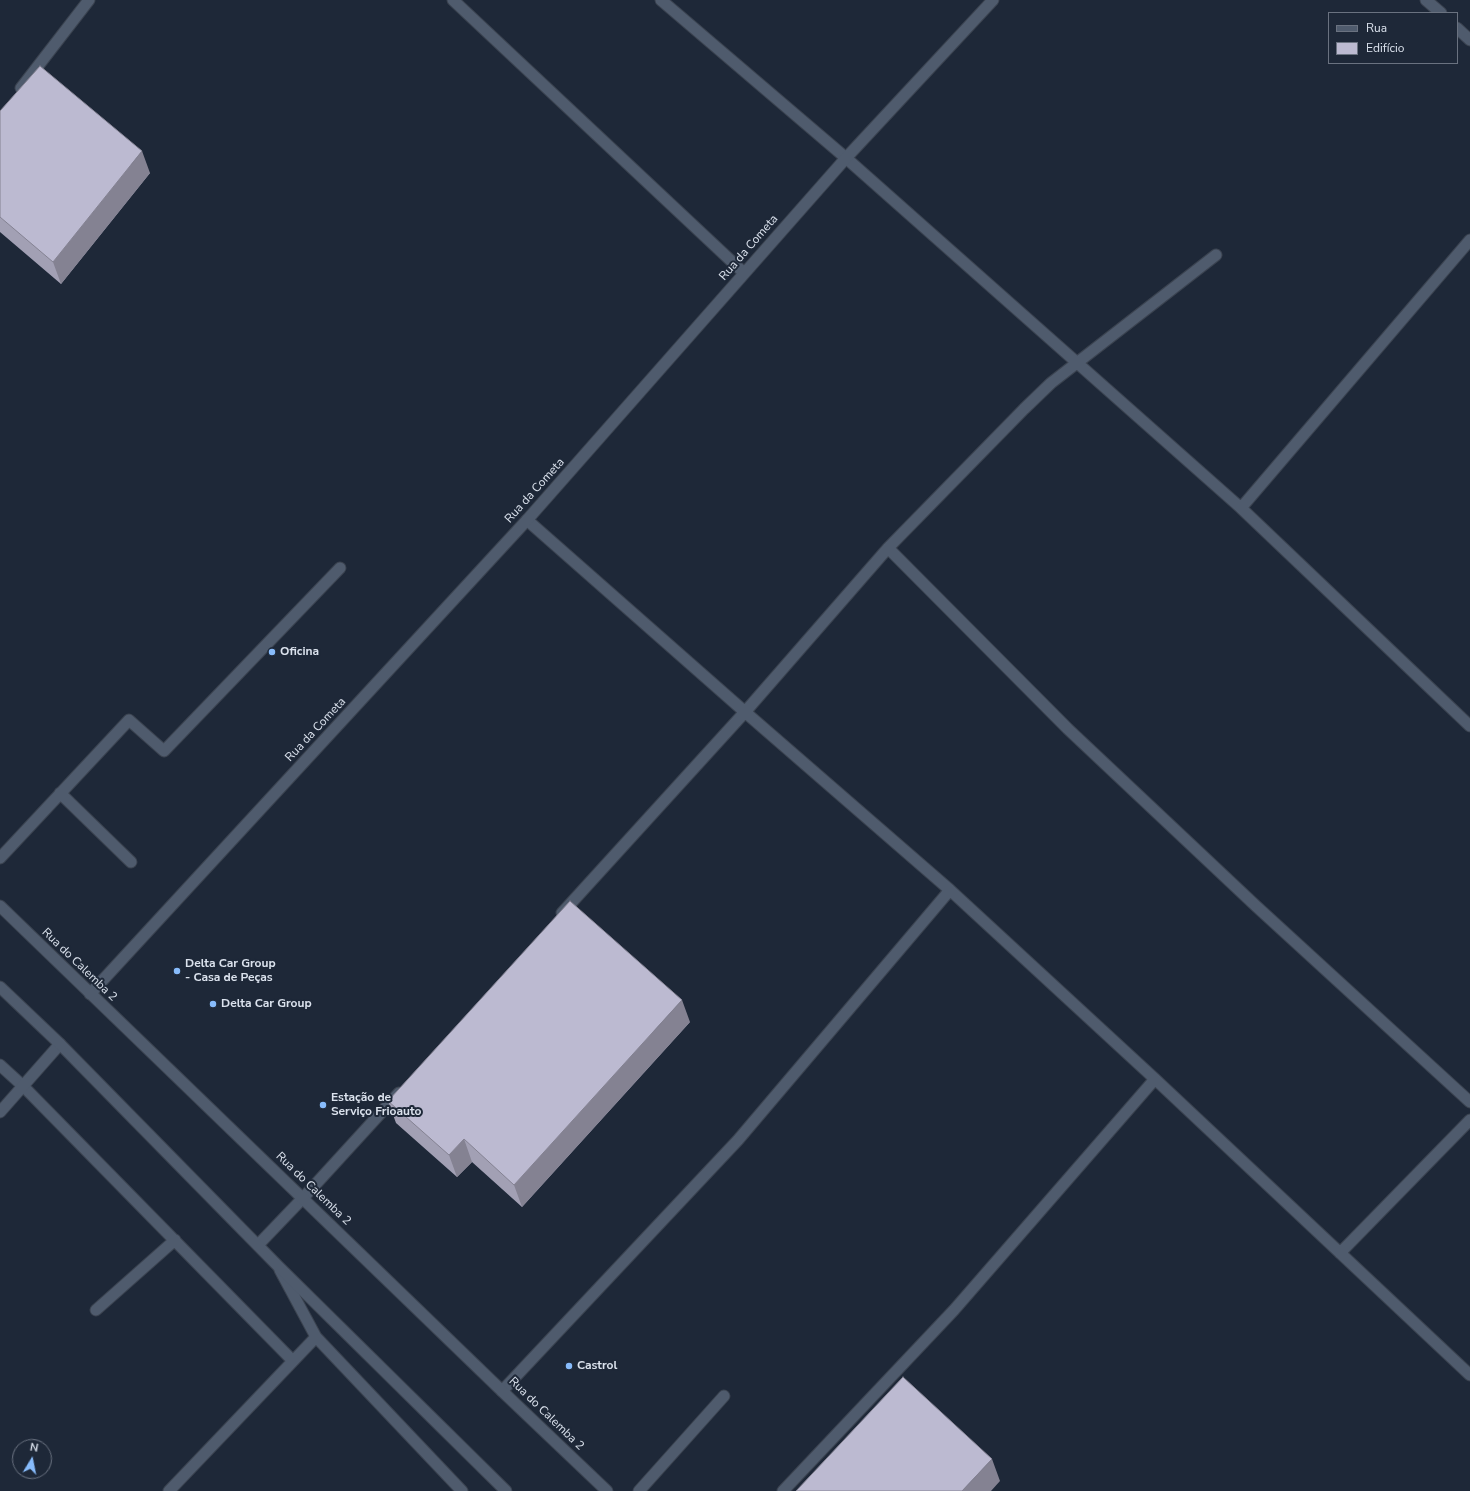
<!DOCTYPE html>
<html>
<head>
<meta charset="utf-8">
<style>
  body { margin:0 }
  #map { position:relative; width:1470px; height:1491px; overflow:hidden; background:#1e2838; font-family:"Nunito Sans",sans-serif }
  canvas { display:block }
  .legend { position:absolute; left:1328px; top:12px; width:130px; height:52px; box-sizing:border-box; background:#1e2838; border:1px solid #6a7280; margin:0; padding:5px 7px; list-style:none; font-size:12px; color:#dbe2ed }
  .legend li { display:flex; align-items:center; gap:8px; height:20px }
  .legend b { width:20px; border:1px solid #6a7280 }
  .north { position:absolute; left:12px; top:1439px; width:40px; height:40px; box-sizing:border-box; background:#1e2838; border:1px solid #6a7280; border-radius:50%; rotate:10deg; font-size:11px; font-weight:700; line-height:16px; text-align:center; color:#dbe2ed }
  .north::after { content:''; display:block; margin:auto; width:14px; height:18px; background:#87bbfb; clip-path:polygon(50% 0,100% 100%,50% 72%,0 100%) }
</style>
</head>
<body>
<div id="map">
<canvas width="1470" height="1491"></canvas>
<ul class="legend">
<li><b style="height:5px;background:#4f5b6d"></b>Rua</li>
<li><b style="height:11px;background:#bcbad1"></b>Edifício</li>
</ul>
<div class="north">N</div>
</div>
<script>
const ctx = document.querySelector('canvas').getContext('2d');
ctx.lineJoin = 'round';
const toPath = rows => new Path2D(rows.map(r => 'M' + r).join(''));
function strokePath(path, color, width, dash) { ctx.strokeStyle = color; ctx.lineWidth = width; ctx.lineCap = dash ? 'butt' : 'round'; ctx.setLineDash(dash || []); ctx.stroke(path); }
function fillPath(path, color) { ctx.fillStyle = color; ctx.fill(path, 'evenodd'); }
function drawText(font, color, halo, rows, align = 'center') {
  ctx.font = font + ' "Nunito Sans",sans-serif'; ctx.lineWidth = 4; ctx.setLineDash([]); ctx.textBaseline = 'middle'; ctx.strokeStyle = halo; ctx.fillStyle = color; for (const [text, x, y, turn = 0] of rows) {
    ctx.save(); ctx.translate(x, y); ctx.rotate((+turn || 0) * Math.PI / 180); ctx.textAlign = isNaN(turn) ? turn : align; if (halo) ctx.strokeText(text, 0, 0); ctx.fillText(text, 0, 0); ctx.restore();
  }
}
const service = toPath([
  [60,793,131,862],
  [0,858,129,720,164,751,340,568],
  [0,1065,23,1086,293,1361],
  [280,1270,316,1337,462,1491],
  [96,1310,175,1240],
  [169,1491,316,1337],
  [639,1491,724,1396]
]);
const minor = toPath([
  [453,0,744,273],
  [661,0,846,158,1241,508,1470,726],
  [1426,0,1441,13],
  [1457,28,1470,40],
  [21,88,89,0],
  [1241,508,1470,240],
  [527,520,745,712,950,890,1155,1079,1470,1375],
  [888,548,1068,729,1256,906,1470,1102],
  [562,913,745,712,888,548,1024,409,1051,383,1216,255],
  [258,1245,303,1198,399,1093],
  [1340,1253,1470,1120],
  [502,1391,738,1140,950,890],
  [783,1491,954,1310,1155,1079]
]);
const tertiary = toPath([
  [90,994,527,520,846,158,993,0],
  [0,1112,60,1044]
]);
const secondary = toPath([
  [0,906,502,1391,607,1491],
  [0,987,60,1044,278,1266,506,1491]
]);
strokePath(service, '#3b4350', 13);
strokePath(minor, '#3b4350', 13);
strokePath(tertiary, '#3b4350', 13);
strokePath(secondary, '#3b4350', 13);
strokePath(service, '#4f5b6d', 11);
strokePath(minor, '#4f5b6d', 11);
strokePath(tertiary, '#4f5b6d', 11);
strokePath(secondary, '#4f5b6d', 11);
fillPath(toPath([
  [0,111,150,173,61,284,0,232],
  [690,1022,522,1207,472,1162,457,1177,396,1123,388,1101]
]), '#a2a0b4');
fillPath(toPath([
  [142,151,150,173,61,284,53,262],
  [682,1000,690,1022,522,1207,514,1185],
  [464,1139,472,1162,457,1177,449,1155],
  [992,1459,1000,1481,991,1491,962,1491]
]), '#848292');
const building = toPath([
  [40,66,142,151,53,262,0,217,0,111,40,66],
  [570,901,682,1000,514,1185,464,1139,449,1155,388,1101,570,901],
  [903,1377,992,1459,962,1491,796,1491,903,1377]
]);
fillPath(building, '#bcbad1');
strokePath(building, '#848292', 1);
for (const [x, y, r, color] of [
  [272,652,4,"#87bbfb"],
  [177,971,4,"#87bbfb"],
  [213,1004,4,"#87bbfb"],
  [323,1105,4,"#87bbfb"],
  [569,1366,4,"#87bbfb"]
]) { const dot = new Path2D(); dot.arc(x, y, r, 0, 2 * Math.PI); ctx.fillStyle = color; ctx.fill(dot); strokePath(dot, '#1e2838', 1.5); }
drawText('12px', '#dbe2ed', '#1e2838', [
  ["Rua da Cometa",749,248,-49],
  ["Rua da Cometa",535,491,-48],
  ["Rua da Cometa",316,730,-47],
  ["Rua do Calemba 2",79,965,44],
  ["Rua do Calemba 2",313,1189,44],
  ["Rua do Calemba 2",546,1414,44]
]);
drawText('bold 12px', '#dbe2ed', '#1e2838', [
  ["Oficina",280,652],
  ["Delta Car Group",185,964],
  ["- Casa de Peças",185,978],
  ["Delta Car Group",221,1004],
  ["Estação de",331,1098],
  ["Serviço Frioauto",331,1112],
  ["Castrol",577,1366]
], 'left');
</script>
</body>
</html>
